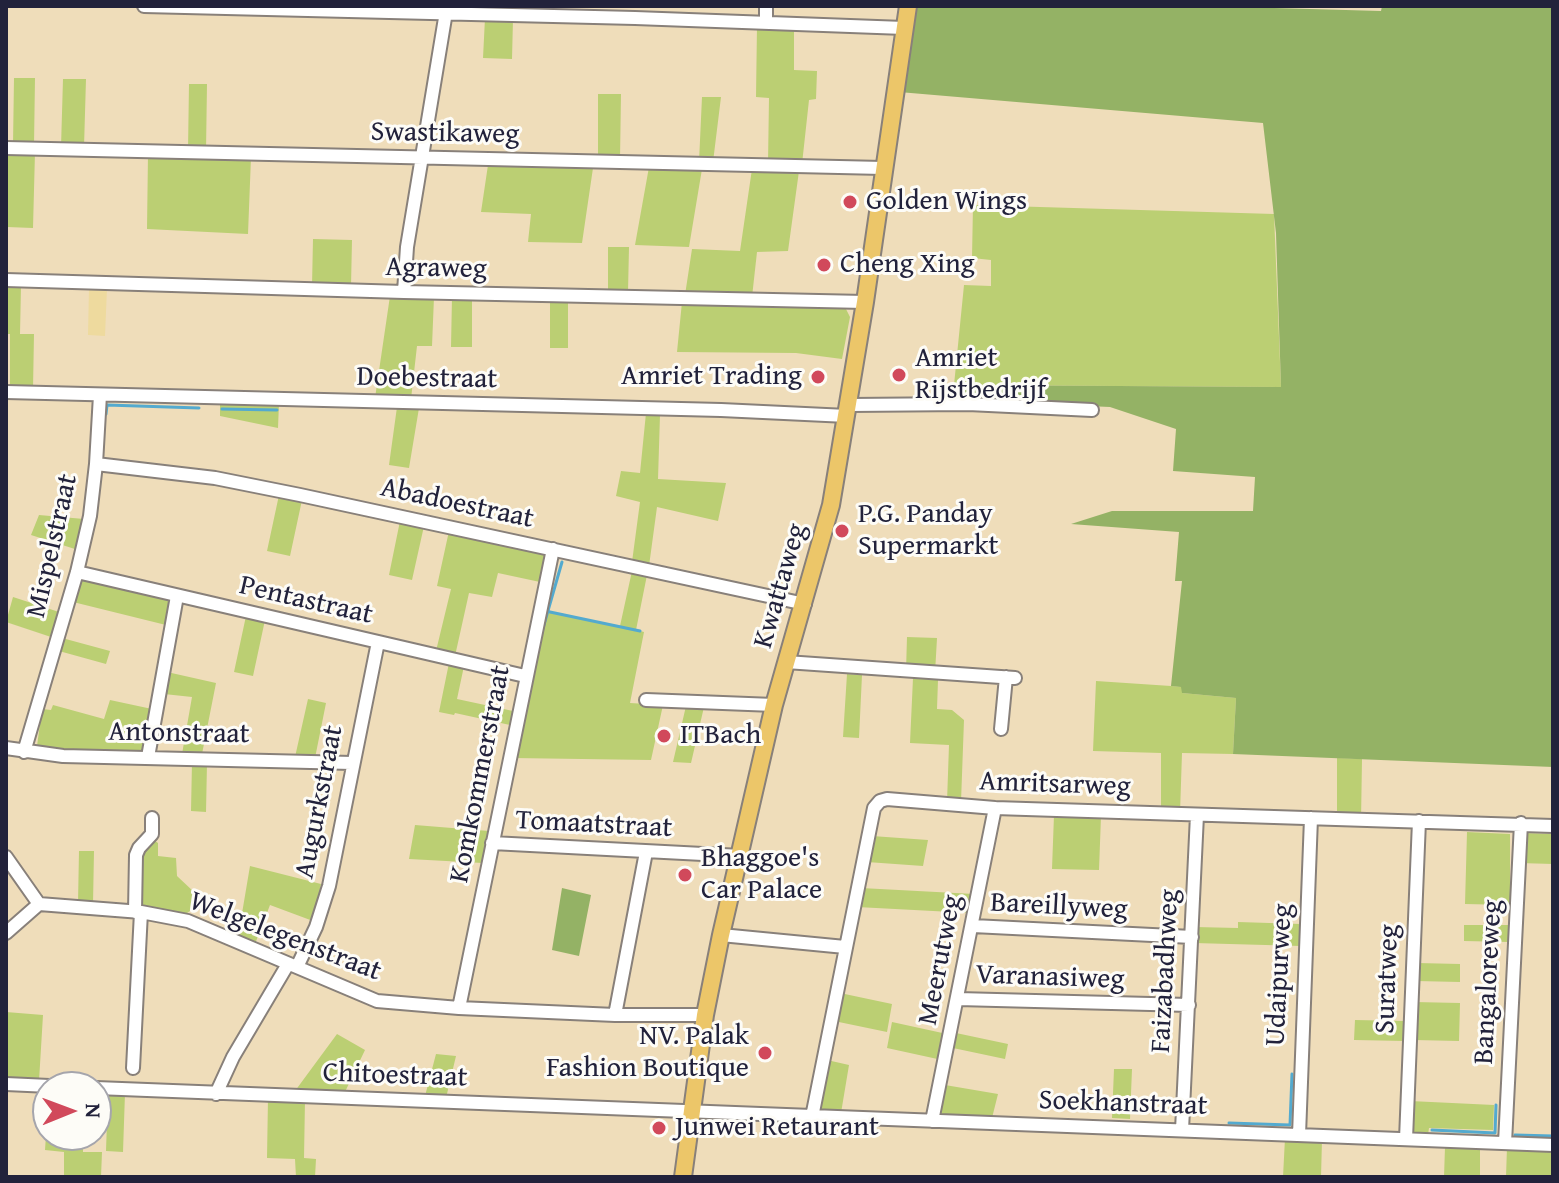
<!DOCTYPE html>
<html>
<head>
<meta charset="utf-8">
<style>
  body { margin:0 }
  #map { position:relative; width:1559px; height:1183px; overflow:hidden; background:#efddba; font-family:"Gentium Book Plus",serif }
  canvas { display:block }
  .frame { position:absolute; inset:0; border:8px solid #22223b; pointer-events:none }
  .north { position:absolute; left:32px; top:1071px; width:80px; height:80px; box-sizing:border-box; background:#fdfcf7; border:2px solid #a5a5ac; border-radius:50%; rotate:89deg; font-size:22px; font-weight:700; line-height:32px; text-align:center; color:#22223b }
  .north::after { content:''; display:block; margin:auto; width:28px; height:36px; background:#d1495b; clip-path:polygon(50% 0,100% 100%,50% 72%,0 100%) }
</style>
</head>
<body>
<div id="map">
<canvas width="1559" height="1183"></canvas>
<div class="frame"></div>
<div class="north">N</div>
</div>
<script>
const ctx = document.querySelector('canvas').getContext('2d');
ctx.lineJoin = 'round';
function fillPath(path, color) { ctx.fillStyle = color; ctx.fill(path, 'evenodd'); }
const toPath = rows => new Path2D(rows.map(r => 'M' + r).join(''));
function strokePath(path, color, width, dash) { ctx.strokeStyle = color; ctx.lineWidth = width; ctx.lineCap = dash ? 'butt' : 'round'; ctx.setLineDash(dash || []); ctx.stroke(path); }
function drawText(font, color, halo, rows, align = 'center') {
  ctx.font = font + ' "Gentium Book Plus",serif'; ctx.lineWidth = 6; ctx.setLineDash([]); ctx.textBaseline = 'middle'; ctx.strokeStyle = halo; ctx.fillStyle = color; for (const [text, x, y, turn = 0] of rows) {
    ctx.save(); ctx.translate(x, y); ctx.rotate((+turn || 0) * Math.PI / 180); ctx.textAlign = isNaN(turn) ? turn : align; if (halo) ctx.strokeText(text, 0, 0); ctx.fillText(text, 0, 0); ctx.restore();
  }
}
fillPath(toPath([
  [485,18,513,19,512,59,483,58],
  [757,26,794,28,794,70,817,71,816,99,809,100,802,164,768,163,769,98,756,97],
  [14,78,35,78,34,145,13,145],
  [63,79,86,79,84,147,61,147],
  [189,84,207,84,206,151,188,150],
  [598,94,621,94,620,159,598,159],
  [702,97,721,97,713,162,699,162],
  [6,151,35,152,33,228,7,227,6,237],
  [148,154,251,157,248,234,147,229],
  [488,165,593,168,582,243,528,242,531,214,481,212],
  [649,167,702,169,689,247,635,245],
  [752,169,799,171,788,251,757,252,752,297,685,295,692,249,740,251],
  [973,205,1274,214,1281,387,954,385,964,285,991,286,991,260,972,258],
  [313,239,352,240,351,286,312,286],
  [608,247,629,247,628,292,608,292],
  [6,285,21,285,20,334,34,334,33,389,10,388,10,334,6,334],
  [390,296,434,297,432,346,417,346,411,399,375,398],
  [452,297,472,297,472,347,451,347],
  [550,300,568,300,568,348,550,348],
  [682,302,845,307,850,317,842,359,796,353,677,352],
  [220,402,279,403,278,428,220,416],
  [397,407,419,408,409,468,389,465],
  [646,413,660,415,658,479,726,483,718,521,657,507,649,566,632,562,640,502,616,496,621,471,640,473],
  [279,495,302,500,290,556,267,551],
  [39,515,84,519,78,550,31,535],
  [400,521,424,526,412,580,389,575],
  [449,531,544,553,545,559,540,582,498,573,492,597,469,593,455,656,436,651,451,589,437,586],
  [632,571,647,575,636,630,644,632,630,703,663,705,651,760,513,758,544,611,620,626],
  [80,578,169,599,166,625,73,602],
  [13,597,59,612,51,637,6,622],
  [246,616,265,620,253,676,234,672],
  [907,637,937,638,935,673,906,671],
  [62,638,110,651,106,664,59,651],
  [449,663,464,666,457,699,513,711,510,725,455,713,454,715,439,712],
  [167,672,216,683,202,754,182,754,192,697,164,694],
  [847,674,862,675,859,738,843,737],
  [913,678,938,680,937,709,952,710,964,720,961,802,947,802,949,745,910,743],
  [1096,681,1171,686,1182,687,1182,693,1236,698,1233,754,1182,753,1180,813,1161,812,1161,753,1093,751],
  [308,699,326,703,315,758,295,757],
  [110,700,152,709,142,752,65,752,37,746,42,709,51,710,53,705,104,719],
  [686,706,704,707,691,763,673,762],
  [1337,758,1362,759,1361,821,1337,821],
  [192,762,207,763,206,812,191,811],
  [1054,815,1101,816,1099,870,1052,869],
  [415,825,489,831,483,863,409,859],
  [1467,832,1510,834,1510,905,1465,904],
  [1522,833,1553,834,1553,864,1519,863],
  [872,836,928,840,923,866,867,862],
  [154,840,158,843,158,856,176,858,177,876,194,892,193,909,184,915,146,907,138,901,139,854],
  [79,851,94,851,93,904,78,903],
  [250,866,321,884,313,921,270,905,255,944,238,937],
  [861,888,974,894,971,913,857,907],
  [1238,922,1301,924,1301,946,1194,943,1195,927,1238,928],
  [1464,925,1510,925,1509,942,1464,941],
  [1417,963,1460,964,1460,982,1416,981],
  [840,993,892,1004,887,1032,834,1021],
  [1414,1002,1460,1003,1459,1041,1414,1040],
  [6,1012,43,1015,39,1081,6,1080],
  [1355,1020,1405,1021,1405,1041,1354,1040],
  [892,1022,947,1034,942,1060,887,1048],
  [956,1033,1008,1044,1005,1059,953,1048],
  [337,1034,365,1050,344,1094,295,1091],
  [436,1054,456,1056,446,1098,425,1096],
  [827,1060,849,1065,841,1113,818,1111],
  [1114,1069,1132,1069,1130,1119,1112,1118],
  [945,1085,998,1094,992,1118,942,1116,940,1112],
  [108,1092,125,1093,123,1152,106,1151],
  [268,1098,305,1100,304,1158,316,1159,315,1177,296,1177,295,1159,267,1158],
  [1410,1101,1494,1105,1493,1130,1429,1128,1428,1135,1411,1134],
  [48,1106,48,1135,83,1135,83,1152,102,1152,101,1177,64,1177,64,1152,45,1150],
  [1285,1138,1322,1140,1321,1177,1283,1177],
  [1445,1147,1480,1148,1480,1177,1444,1177],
  [1507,1147,1553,1149,1553,1177,1506,1177]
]), '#bbcf73');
fillPath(toPath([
  [914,6,1203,6,1381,11,1382,6,1553,6,1553,767,1233,754,1236,698,1182,693,1181,687,1171,686,1182,581,1175,581,1179,532,1071,524,1112,511,1253,511,1255,477,1173,471,1176,429,1110,407,954,400,954,385,1281,387,1276,233,1263,123,899,92],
  [562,888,591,895,579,956,552,950]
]), '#94b265');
fillPath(toPath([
  [89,288,107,288,105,336,88,335]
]), '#eeda9e');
strokePath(toPath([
  [222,409,277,410],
  [106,414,107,405,199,408],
  [550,612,640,631],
  [541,635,562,562],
  [1229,1123,1290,1125,1292,1074],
  [1432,1130,1495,1133,1496,1105],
  [1515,1135,1553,1136]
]), '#53aacf', 3);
const minor = toPath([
  [144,6,635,18,904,28],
  [766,6,766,23],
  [6,148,883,168],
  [6,280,404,292,865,302],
  [404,292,407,247,447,6],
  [6,392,721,410,847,416],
  [849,405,968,404,1092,410],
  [96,464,215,478,300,495,805,604],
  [77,572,525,676],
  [786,662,1015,678],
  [646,700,774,705],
  [1001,729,1006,677],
  [6,748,63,756,352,763],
  [24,752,77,572,90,516,96,464,100,395],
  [148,757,177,596],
  [492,843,741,856],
  [6,857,39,904],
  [135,912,136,855,139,848,152,834,152,818],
  [973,926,1192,937],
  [6,933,39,904,141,912,188,921,377,1001,459,1008,615,1015,705,1015],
  [721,935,845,947],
  [297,967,316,927,329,886,378,642],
  [958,999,1189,1005],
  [459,1008,553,549],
  [615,1015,646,852],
  [133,1068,141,912],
  [6,1084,71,1087],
  [96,1088,1553,1145],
  [216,1094,233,1057,288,964],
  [812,1117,874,808,880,801,887,799,995,808,1553,826],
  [932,1121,995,808],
  [1182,1130,1197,815],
  [1299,1135,1311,818],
  [1406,1139,1419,821],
  [1505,1143,1521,823]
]);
const major = toPath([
  [683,1177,705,1015,721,935,774,705,831,505,865,302,908,6]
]);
strokePath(minor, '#88807a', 16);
strokePath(major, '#88807a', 20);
strokePath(minor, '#fff', 12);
strokePath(major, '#ecc669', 16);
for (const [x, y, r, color] of [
  [850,202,8,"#d1495b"],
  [824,265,8,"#d1495b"],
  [899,375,8,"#d1495b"],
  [818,377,8,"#d1495b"],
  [842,531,8,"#d1495b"],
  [664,736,8,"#d1495b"],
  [685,875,8,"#d1495b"],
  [765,1053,8,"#d1495b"],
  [659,1128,8,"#d1495b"]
]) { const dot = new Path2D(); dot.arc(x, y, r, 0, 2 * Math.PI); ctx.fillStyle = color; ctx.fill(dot); strokePath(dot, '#fdfcf7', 3); }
drawText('28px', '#22223b', '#fdfcf7', [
  ["Swastikaweg",445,134,1],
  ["Agraweg",436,269,1],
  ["Doebestraat",427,379,1],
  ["Abadoestraat",457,504,12],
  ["Mispelstraat",53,546,-77],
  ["Kwattaweg",781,586,-74],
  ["Pentastraat",306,601,13],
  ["Antonstraat",179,734,1],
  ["Komkommerstraat",481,774,-79],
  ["Amritsarweg",1055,785,2],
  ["Augurkstraat",320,802,-79],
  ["Tomaatstraat",594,825,3],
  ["Bareillyweg",1059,907,3],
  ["Welgelegenstraat",285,937,21],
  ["Meerutweg",941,960,-79],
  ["Faizabadhweg",1166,971,-87],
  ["Udaipurweg",1280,975,-87],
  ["Varanasiweg",1050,978,2],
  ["Suratweg",1388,979,-88],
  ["Bangaloreweg",1489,982,-87],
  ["Chitoestraat",395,1076,2],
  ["Soekhanstraat",1123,1104,2]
]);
drawText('28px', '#22223b', '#fdfcf7', [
  ["Golden Wings",866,202],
  ["Cheng Xing",840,265],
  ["Amriet",915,359],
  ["Rijstbedrijf",915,391],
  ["Amriet Trading",802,377,"right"],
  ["P.G. Panday",858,515],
  ["Supermarkt",858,547],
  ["ITBach",680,736],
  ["Bhaggoe's",701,859],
  ["Car Palace",701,891],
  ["NV. Palak",749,1037,"right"],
  ["Fashion Boutique",749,1069,"right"],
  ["Junwei Retaurant",675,1128]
], 'left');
</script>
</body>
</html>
